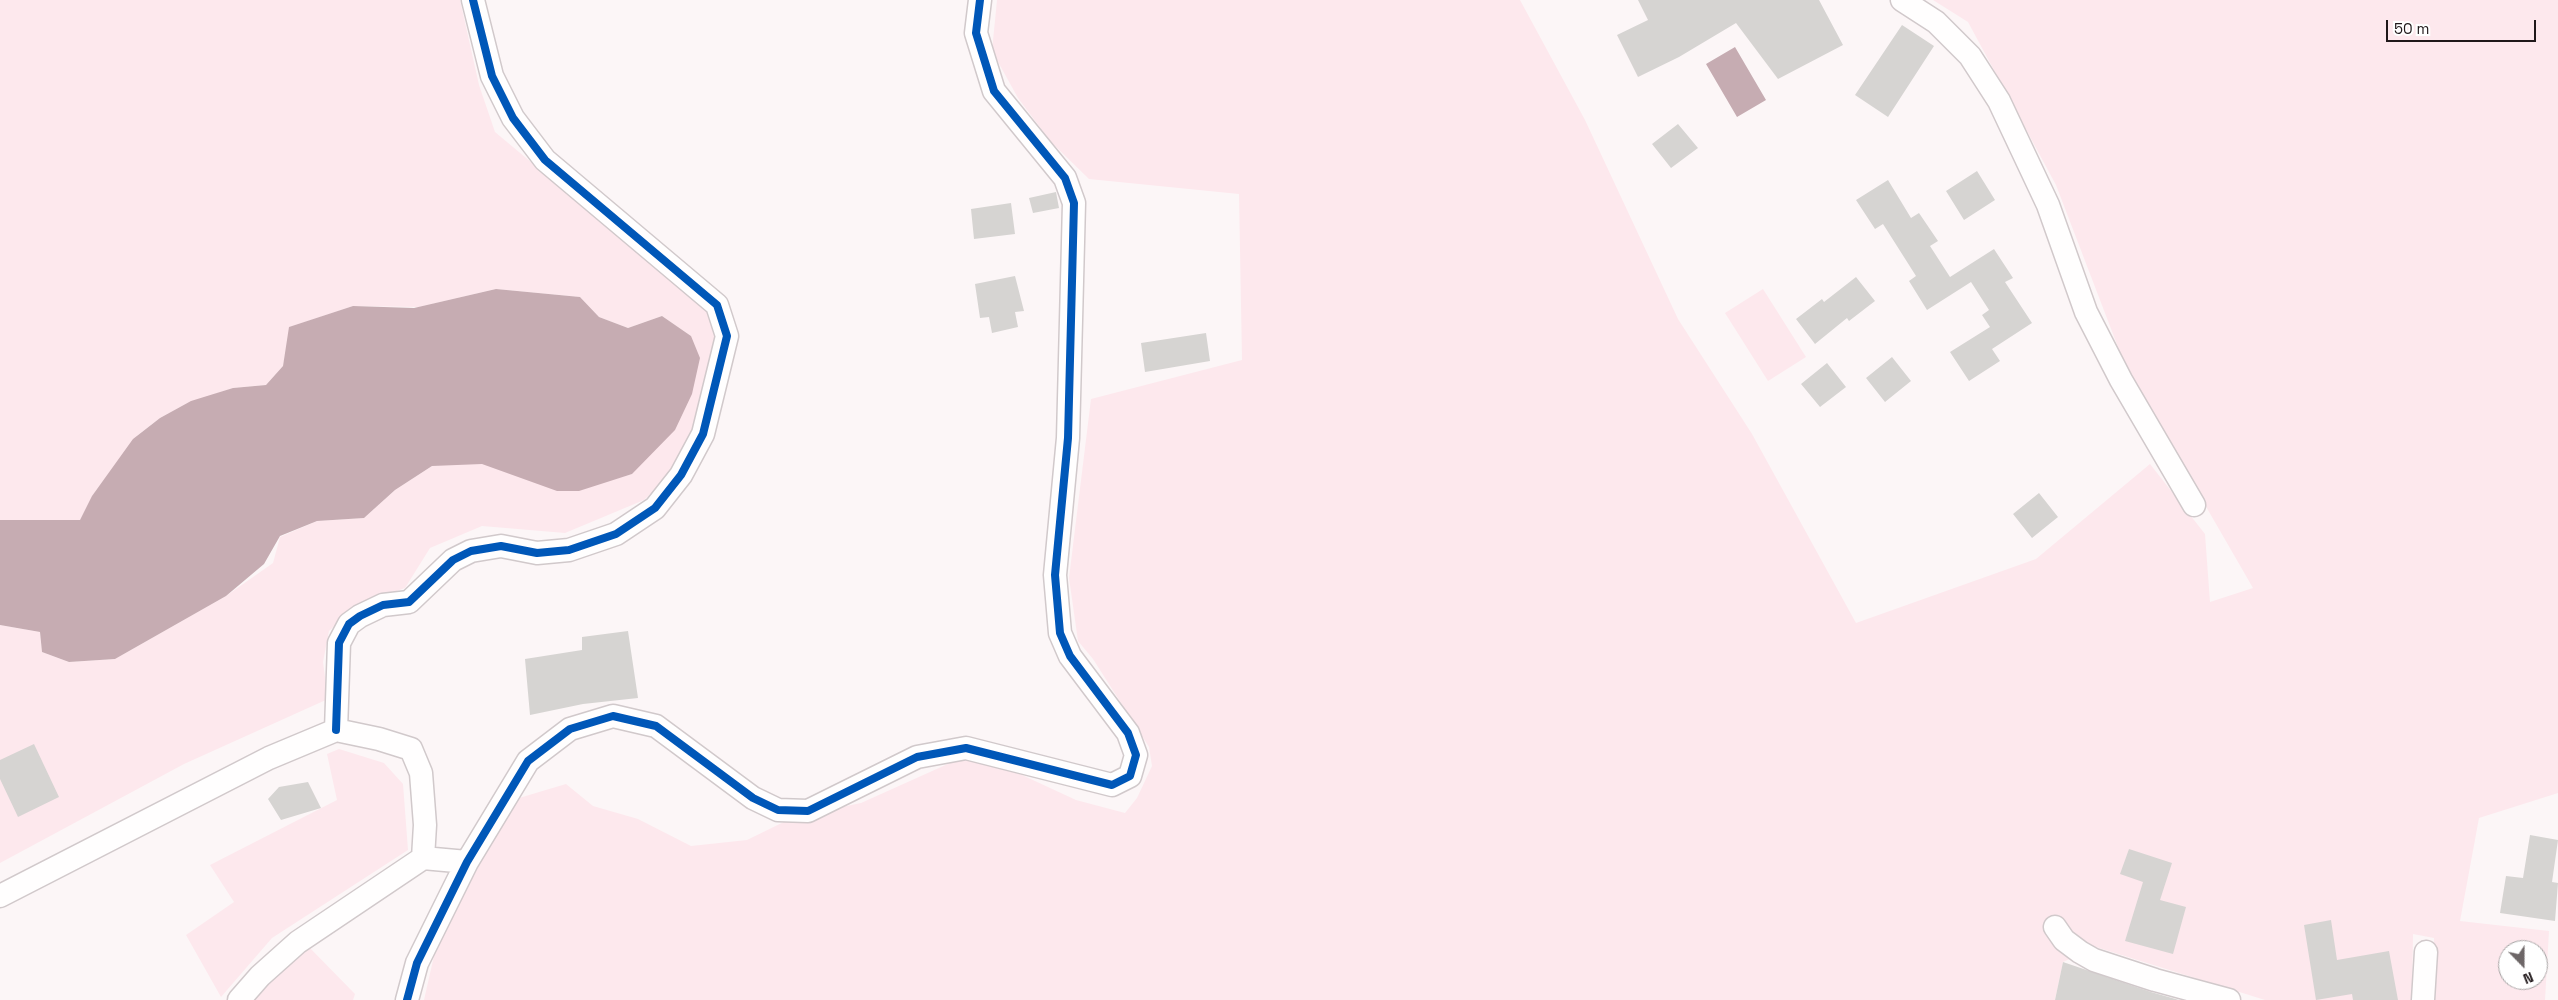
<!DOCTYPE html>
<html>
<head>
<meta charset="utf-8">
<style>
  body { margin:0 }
  #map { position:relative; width:2558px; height:1000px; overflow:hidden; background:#fcf6f7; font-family:"Space Grotesk",sans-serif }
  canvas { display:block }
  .north { position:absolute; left:2498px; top:940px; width:50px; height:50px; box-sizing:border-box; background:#fff; border:1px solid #a6a3a3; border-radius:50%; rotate:158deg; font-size:14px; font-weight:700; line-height:20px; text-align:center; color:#20181a }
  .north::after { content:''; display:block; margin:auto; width:18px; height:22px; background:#6d6667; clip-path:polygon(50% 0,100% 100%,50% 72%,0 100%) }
  .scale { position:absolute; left:2386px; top:20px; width:150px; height:22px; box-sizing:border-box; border:2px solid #20181a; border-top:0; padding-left:6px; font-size:15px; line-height:18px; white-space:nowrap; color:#20181a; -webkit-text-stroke:4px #fff; paint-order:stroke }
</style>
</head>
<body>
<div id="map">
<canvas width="2558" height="1000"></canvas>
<div class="north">N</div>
<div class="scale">50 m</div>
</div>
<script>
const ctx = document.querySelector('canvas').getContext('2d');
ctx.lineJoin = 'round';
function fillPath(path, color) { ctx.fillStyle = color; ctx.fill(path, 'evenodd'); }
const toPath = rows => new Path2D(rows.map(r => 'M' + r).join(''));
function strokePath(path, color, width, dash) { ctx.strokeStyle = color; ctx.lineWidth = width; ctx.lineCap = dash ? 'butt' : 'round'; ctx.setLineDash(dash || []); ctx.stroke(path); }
fillPath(toPath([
  [0,0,460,0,479,85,495,132,707,309,716,332,693,436,668,478,644,500,565,533,482,526,430,548,405,588,357,605,329,631,323,662,328,699,184,764,0,863,0,625,40,632,42,652,69,662,115,659,226,596,273,563,280,537,317,521,364,518,395,490,432,466,488,458,608,481,632,474,691,336,662,316,628,328,599,317,580,297,496,289,419,307,353,306,290,327,283,366,266,385,233,388,186,404,160,418,138,435,95,492,80,520,0,520],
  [997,0,1520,0,1585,120,1678,319,1752,434,1856,623,2036,559,2150,464,2205,534,2210,602,2253,588,2126,368,2056,185,1968,22,1933,0,2558,0,2558,793,2479,818,2460,921,2549,931,2545,1000,2433,1000,2434,938,2413,934,2412,1000,2265,1000,2096,947,2063,962,2055,1000,424,1000,441,925,490,846,509,801,566,784,593,806,638,819,691,846,747,840,794,817,861,803,950,763,981,756,1076,800,1125,813,1137,798,1152,766,1149,747,1093,659,1078,641,1069,578,1091,399,1242,360,1239,194,1089,179,1051,142,1018,98,992,51],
  [2508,950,2538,950,2538,980,2508,980],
  [1763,289,1806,357,1768,381,1725,313],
  [339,749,384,763,403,784,408,850,272,938,221,997,186,935,234,902,210,865,337,800,327,754],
  [308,946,355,994,353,1000,252,1000]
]), '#fde8ed');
fillPath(toPath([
  [1735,47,1766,100,1737,117,1706,64],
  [496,289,580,297,599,317,628,328,662,316,691,336,700,358,692,394,675,430,632,474,579,491,557,491,482,464,432,466,395,490,364,518,317,521,280,536,264,564,226,596,115,659,69,662,42,652,40,632,0,625,0,520,80,520,92,496,133,439,160,418,191,401,233,388,266,385,283,366,289,327,353,306,414,308]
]), '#c6acb2');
fillPath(toPath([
  [1638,0,1819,0,1843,45,1778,79,1736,23,1679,57,1638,77,1617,35,1648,20],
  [1902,25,1934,46,1888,117,1855,95],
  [1678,124,1698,148,1671,168,1652,144],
  [1977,171,1995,200,1964,220,1946,191],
  [1888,180,1911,218,1919,213,1938,241,1930,246,1950,277,1994,249,2013,278,2005,282,2032,323,1992,349,2000,361,1969,381,1950,352,1990,327,1982,315,1989,310,1971,282,1927,310,1909,281,1916,276,1883,224,1875,229,1856,200],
  [1056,192,1059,208,1033,213,1029,198],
  [1011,203,1015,234,974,239,971,209],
  [1015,276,1024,311,1015,312,1018,327,992,333,989,317,980,318,975,284],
  [1856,277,1875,301,1849,321,1847,318,1815,344,1796,319,1822,299,1824,302],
  [1206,333,1210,361,1145,372,1141,343],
  [1892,357,1911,381,1885,402,1866,378],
  [1827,363,1846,387,1820,407,1801,384],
  [2039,493,2058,517,2032,538,2013,514],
  [628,631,638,698,583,704,530,715,525,659,582,650,582,637],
  [34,744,59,797,18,817,0,779,0,760],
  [308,782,321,808,281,820,268,799,279,787],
  [2530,835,2558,840,2552,882,2558,883,2555,921,2500,913,2506,876,2523,878],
  [2129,849,2172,863,2160,900,2186,907,2173,954,2125,941,2143,882,2120,874],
  [2331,920,2337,960,2389,951,2398,1000,2353,1000,2352,994,2316,1000,2304,925],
  [2063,962,2151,992,2179,1000,2055,1000]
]), '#d6d4d2');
const minor = toPath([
  [1902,0,1936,22,1970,56,1999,101,2048,205,2086,312,2121,380,2194,505],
  [336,730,339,643,349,624,360,616,383,605,409,602,453,560,471,551,501,546,537,553,569,550,616,534,655,508,681,475,703,434,727,336,717,305,545,160,513,118,492,76,473,0],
  [0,896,269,758,336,730,379,739,411,749,421,773,425,825,423,858],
  [2055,927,2064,940,2080,952,2094,960,2155,980,2229,1000],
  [239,1000,260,976,298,942,423,858,467,862],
  [407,1000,417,963,467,862,528,761,570,729,613,716,656,726,753,798,778,810,808,811,917,757,966,748,1112,785,1130,776,1136,755,1128,733,1070,656,1060,633,1055,575,1068,438,1074,203,1065,178,994,91,976,33,980,0],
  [2423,1000,2426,952]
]);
strokePath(minor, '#d1c9cb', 25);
strokePath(minor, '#fffefe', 22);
strokePath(toPath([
  [336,730,339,643,349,624,360,616,383,605,409,602,453,560,471,551,501,546,537,553,569,550,616,534,655,508,681,475,703,434,727,336,717,305,545,160,513,118,492,76,473,0],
  [407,1000,417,963,467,862,528,761,570,729,613,716,656,726,753,798,778,810,808,811,917,757,966,748,1112,785,1130,776,1136,755,1128,733,1070,656,1060,633,1055,575,1068,438,1074,203,1065,178,994,91,976,33,980,0]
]), '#0057b8', 8);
</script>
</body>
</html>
